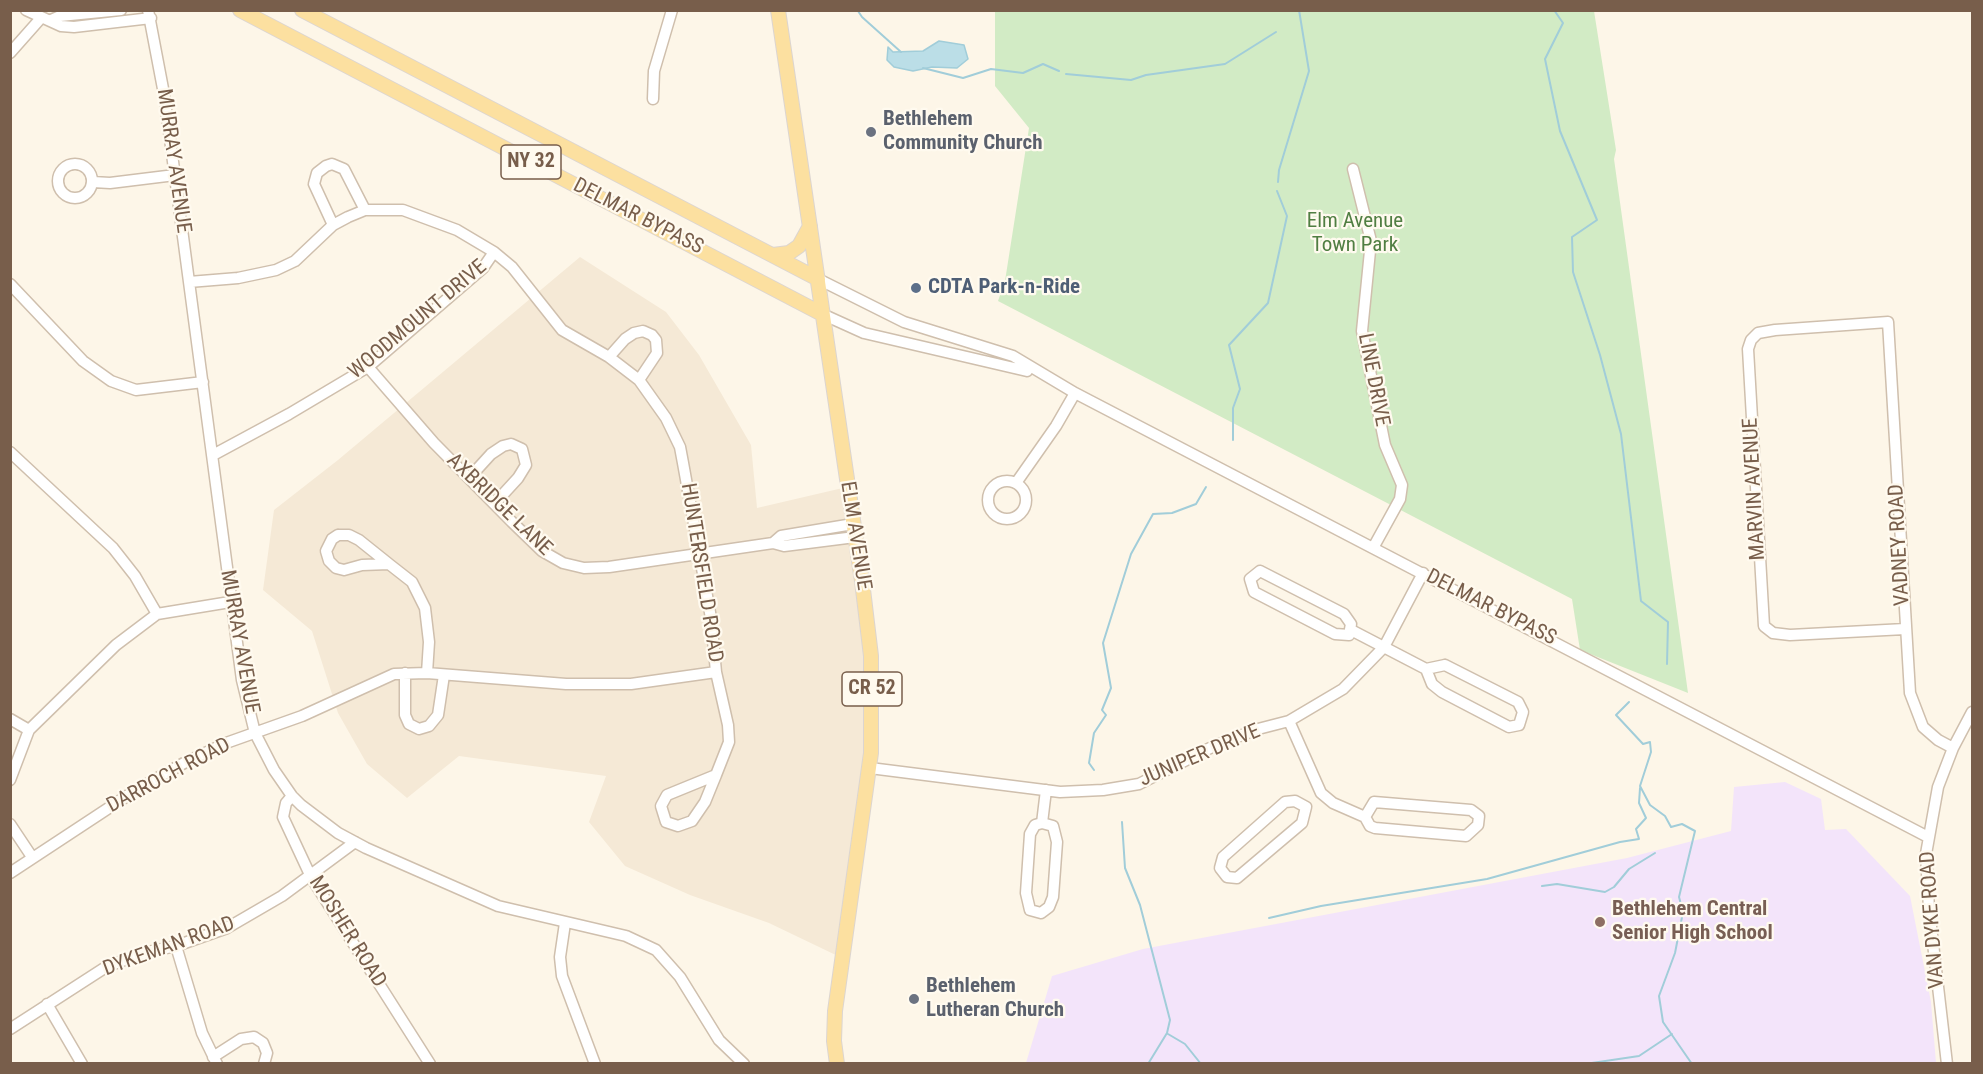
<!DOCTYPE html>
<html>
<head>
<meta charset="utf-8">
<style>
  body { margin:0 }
  #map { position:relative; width:1983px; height:1074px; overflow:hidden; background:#fdf6e8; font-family:"Roboto Condensed",sans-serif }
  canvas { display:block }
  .frame { position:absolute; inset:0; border:12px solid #785e4b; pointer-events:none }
</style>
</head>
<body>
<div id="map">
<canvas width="1983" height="1074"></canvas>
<div class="frame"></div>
</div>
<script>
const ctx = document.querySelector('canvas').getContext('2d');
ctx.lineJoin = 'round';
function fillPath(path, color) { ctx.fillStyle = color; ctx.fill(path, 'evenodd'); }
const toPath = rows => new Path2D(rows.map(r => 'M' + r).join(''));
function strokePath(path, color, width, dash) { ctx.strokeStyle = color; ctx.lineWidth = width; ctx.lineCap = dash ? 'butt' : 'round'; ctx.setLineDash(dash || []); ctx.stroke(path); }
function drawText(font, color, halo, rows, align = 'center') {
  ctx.font = font + ' "Roboto Condensed",sans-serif'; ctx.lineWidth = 4.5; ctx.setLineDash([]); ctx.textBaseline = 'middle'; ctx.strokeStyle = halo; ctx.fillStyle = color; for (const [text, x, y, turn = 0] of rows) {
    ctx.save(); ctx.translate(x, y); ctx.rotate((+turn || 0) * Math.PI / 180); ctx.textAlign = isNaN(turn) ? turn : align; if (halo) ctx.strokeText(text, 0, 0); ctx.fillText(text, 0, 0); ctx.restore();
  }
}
fillPath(toPath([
  [580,257,666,312,699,355,751,445,757,508,847,487,873,722,842,958,769,923,690,895,625,866,589,822,606,776,459,756,407,798,367,764,338,713,312,631,263,590,274,510,338,460]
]), '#f5e9d6');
fillPath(toPath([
  [1785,782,1821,799,1825,830,1846,829,1910,896,1931,1002,1936,1063,1026,1063,1052,976,1143,949,1627,858,1731,831,1734,787]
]), '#f3e4fa');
fillPath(toPath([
  [995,11,1594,11,1616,150,1614,159,1688,693,1580,650,1572,599,998,301,1005,281,1029,128,995,86]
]), '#d2ebc5');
const water = toPath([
  [939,41,964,45,968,59,957,68,932,67,913,71,894,67,887,60,888,47,893,52,923,51,939,41]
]);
fillPath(water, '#bbdee7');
strokePath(water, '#a1cdd9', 1.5);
strokePath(toPath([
  [1554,10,1563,23,1545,59,1560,131,1597,220,1572,237,1573,272,1600,355,1621,434,1641,601,1668,622,1667,664],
  [858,11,862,17,901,52],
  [923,68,963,78,991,69,1023,73,1043,64,1059,71],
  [1066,74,1131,80,1146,75,1225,64,1276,32],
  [1278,182,1279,170,1309,71,1299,10],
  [1233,440,1233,408,1240,389,1229,345,1268,303,1287,216,1277,191],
  [1629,702,1616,715,1643,744,1650,742,1651,752,1640,786,1650,805,1665,816,1671,827,1682,824,1695,831,1679,897,1683,912,1675,953,1659,996,1663,1022,1692,1064],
  [1094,770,1089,763,1094,733,1106,715,1102,710,1111,688,1103,643,1131,554,1153,514,1172,513,1196,504,1206,487],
  [1122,822,1125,868,1140,905,1170,1020,1167,1033,1148,1064],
  [1542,886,1557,884,1605,892,1614,887,1629,869,1655,853],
  [1269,918,1321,906,1487,879,1620,842,1639,839,1636,829,1646,818,1639,803,1640,788],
  [1168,1034,1185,1044,1201,1064],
  [10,1060,12,1064],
  [1585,1064,1639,1056,1672,1034]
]), '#a1cdd9', 2);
const minor = toPath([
  [26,10,61,26,74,27,151,18],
  [148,10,164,94,242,680,255,733,274,770,292,796,301,805,338,833,366,848,498,906,626,936,656,950,680,977,719,1040,744,1064],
  [51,20,60,16,121,10],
  [10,53,41,18],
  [653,99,654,71,672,10],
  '58 181a17 17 0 1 1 34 0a17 17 0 1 1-34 0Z',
  [1353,169,1371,241,1362,331,1385,445,1402,485,1400,499,1373,548],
  [93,182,110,183,175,175],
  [333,225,314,184,317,173,326,166,332,164,344,169,365,210],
  [818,279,904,322,1013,356,1075,393,1928,837],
  [189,282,238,278,276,270,295,261,333,225,348,217,365,210,403,210,457,230,494,252,512,267,562,330,609,357,639,380,666,418,680,447,683,463,711,618,716,672,728,725,729,742,716,775],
  [10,284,83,361,111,381,136,390,203,382],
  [822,314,864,333,1027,371],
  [609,357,625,339,634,333,643,331,652,335,656,340,657,353,639,380],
  [368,367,434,443,512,522,542,551,563,563,584,568,609,567,773,543,784,546,855,537],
  [10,452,113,548,135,576,157,614],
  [213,455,289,414,368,367,483,268,494,252],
  [470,477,491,454,503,446,511,444,522,449,526,465,518,478,495,503],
  '988 500a19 19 0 1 1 38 0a19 19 0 1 1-38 0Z',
  [1016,483,1056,426,1075,393],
  [338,535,349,535,359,540,389,564,362,565,344,570,336,568,329,561,326,551,332,539,338,535],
  [773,543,781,536,853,524],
  [389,564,412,582,425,608,429,642,427,673],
  [1260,571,1344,614,1351,624,1349,635,1335,634,1254,592,1250,579,1260,571],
  [1905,629,1790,635,1773,633,1764,626,1748,349,1751,340,1758,333,1775,330,1888,322,1910,693,1923,727,1938,740,1953,748],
  [1351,630,1426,669],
  [1445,665,1518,702,1523,712,1519,725,1509,727,1442,692,1432,684,1426,669,1445,665],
  [405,673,405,715,409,724,419,729,429,726,438,715,444,675],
  [10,719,29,730],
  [1289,721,1321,793,1333,803,1365,817],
  [870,768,1060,792,1103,790,1139,784,1216,745,1258,729,1289,721,1343,689,1384,647,1423,573],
  [716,775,705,802,692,821,678,826,666,822,661,806,667,795,716,775],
  [10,780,29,730,116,645,157,614,230,602],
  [292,796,286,803,283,817,311,877,430,1064],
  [1295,801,1306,807,1302,823,1237,878,1227,877,1220,868,1223,857,1285,802,1295,801],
  [1374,802,1471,810,1479,816,1478,825,1466,836,1375,828,1370,826,1365,817,1374,802],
  [1042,823,1053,826,1057,842,1053,897,1049,907,1041,913,1030,910,1026,893,1030,834,1035,825,1042,823],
  [1042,823,1046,790],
  [10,824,32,857],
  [10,873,133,792,184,763,226,743,302,716,394,674,427,673,566,684,631,684,716,672],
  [565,923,560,957,562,976,595,1064],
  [176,946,202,1033,217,1064],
  [47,1004,82,1064],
  [10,1029,106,967,143,953,176,946,227,928,282,896,355,842],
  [213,1057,241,1039,254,1037,263,1043,267,1053,264,1064],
  [1947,1064,1929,909,1926,854,1938,787,1953,748,1972,712]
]);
const major = toPath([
  [240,10,822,314],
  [302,10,818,279],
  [778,10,862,581,871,656,871,753,835,1011,834,1041,837,1064],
  [773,255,789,253,799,246,810,226]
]);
strokePath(minor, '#cfbfad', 13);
strokePath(major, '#dcd5d0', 16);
strokePath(minor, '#fff', 10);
strokePath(major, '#fce0a0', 14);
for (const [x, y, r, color] of [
  [871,132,6,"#6b7280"],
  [916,288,6,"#5c6f8a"],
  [1600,922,6,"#8d6e63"],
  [914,999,6,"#6b7280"]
]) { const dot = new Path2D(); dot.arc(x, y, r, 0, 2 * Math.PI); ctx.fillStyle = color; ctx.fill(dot); strokePath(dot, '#fffaef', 2); }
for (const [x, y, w] of [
  [531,162,60],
  [872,689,60]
]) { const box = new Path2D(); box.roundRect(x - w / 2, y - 17, w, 34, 4.5); ctx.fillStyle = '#fffaef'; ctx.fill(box); strokePath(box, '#785e4b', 1.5); }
drawText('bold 20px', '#785e4b', null, [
  ["NY 32",531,162],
  ["CR 52",872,689]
]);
drawText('bold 21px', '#5b616d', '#fffaef', [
  ["Bethlehem",883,120],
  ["Community Church",883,144],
  ["Bethlehem",926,987],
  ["Lutheran Church",926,1011]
], 'left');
drawText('21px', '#785e4b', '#fffaef', [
  ["MURRAY AVENUE",173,161,82],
  ["DELMAR BYPASS",638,217,27],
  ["WOODMOUNT DRIVE",418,320,-40],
  ["LINE DRIVE",1373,380,79],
  ["MARVIN AVENUE",1755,489,-93],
  ["AXBRIDGE LANE",499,505,44],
  ["ELM AVENUE",855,536,81],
  ["VADNEY ROAD",1900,545,-93],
  ["HUNTERSFIELD ROAD",701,573,81],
  ["DELMAR BYPASS",1491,608,27],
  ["MURRAY AVENUE",239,642,80],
  ["JUNIPER DRIVE",1200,756,-23],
  ["DARROCH ROAD",169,776,-28],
  ["VAN DYKE ROAD",1933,920,-94],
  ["MOSHER ROAD",347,932,58],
  ["DYKEMAN ROAD",169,947,-20]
]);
drawText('21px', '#507e42', '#fffaef', [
  ["Elm Avenue",1355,222],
  ["Town Park",1355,246]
]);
drawText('bold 21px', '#4e5e75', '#fffaef', [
  ["CDTA Park-n-Ride",928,288]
], 'left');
drawText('bold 21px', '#785e54', '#fffaef', [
  ["Bethlehem Central",1612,910],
  ["Senior High School",1612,934]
], 'left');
</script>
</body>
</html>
